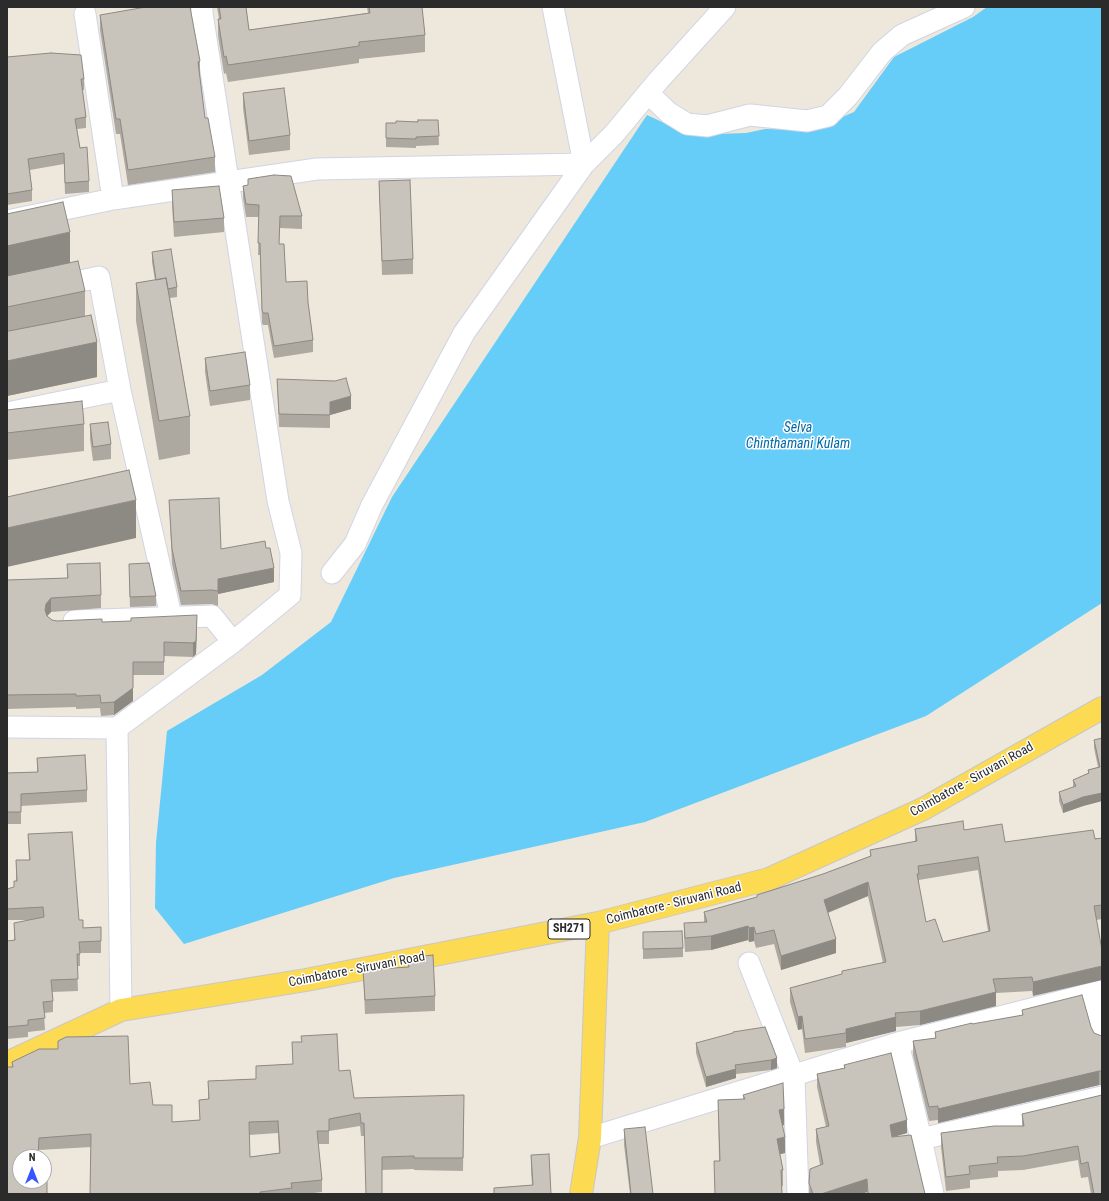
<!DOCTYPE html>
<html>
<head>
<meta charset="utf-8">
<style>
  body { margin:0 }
  #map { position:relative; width:1109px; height:1201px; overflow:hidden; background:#eee7dc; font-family:"Roboto Condensed",sans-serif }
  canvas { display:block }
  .frame { position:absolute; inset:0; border:8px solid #2b2b2b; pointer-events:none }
  .north { position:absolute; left:12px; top:1149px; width:40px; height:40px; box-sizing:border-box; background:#fff; border:1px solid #aaa; border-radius:50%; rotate:0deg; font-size:11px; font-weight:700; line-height:16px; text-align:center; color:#2b2b2b }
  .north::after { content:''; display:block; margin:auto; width:14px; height:18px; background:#3756ff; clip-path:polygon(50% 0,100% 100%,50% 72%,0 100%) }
</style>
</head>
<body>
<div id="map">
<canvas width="1109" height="1201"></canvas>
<div class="frame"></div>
<div class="north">N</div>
</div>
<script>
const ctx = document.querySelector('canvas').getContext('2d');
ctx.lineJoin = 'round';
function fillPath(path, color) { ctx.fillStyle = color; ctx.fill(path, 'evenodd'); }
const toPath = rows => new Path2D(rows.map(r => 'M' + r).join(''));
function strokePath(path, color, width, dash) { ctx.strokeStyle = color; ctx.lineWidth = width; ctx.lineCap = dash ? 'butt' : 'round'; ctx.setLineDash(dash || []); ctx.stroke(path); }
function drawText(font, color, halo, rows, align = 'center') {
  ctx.font = font + ' "Roboto Condensed",sans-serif'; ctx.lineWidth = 3; ctx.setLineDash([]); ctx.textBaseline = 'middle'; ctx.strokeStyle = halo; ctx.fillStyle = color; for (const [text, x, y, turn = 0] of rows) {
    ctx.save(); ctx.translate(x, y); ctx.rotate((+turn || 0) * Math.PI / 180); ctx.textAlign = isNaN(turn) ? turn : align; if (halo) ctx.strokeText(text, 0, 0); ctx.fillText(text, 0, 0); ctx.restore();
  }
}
fillPath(toPath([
  [987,7,1102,7,1102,603,926,716,645,822,394,878,184,944,155,908,156,843,167,731,262,675,331,622,392,497,647,115,690,135,746,133,765,129,812,130,854,112,894,57,973,17]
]), '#66ccf8');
const minor = toPath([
  [85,14,113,199],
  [648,93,669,113,687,124,707,126,750,115,807,121,828,116,848,96,882,52,902,35,964,7],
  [7,221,113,199,317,169,584,164,614,134,658,81,725,7],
  [7,297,99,277,120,390,7,413],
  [120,390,171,616],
  [332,573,355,544,372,505,464,333,584,164,553,7],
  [74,621,212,616,233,642],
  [7,727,117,728,121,1010],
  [117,728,233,642,290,595,291,553,278,501,202,13,202,7],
  [749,963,794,1077,798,1194],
  [1090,994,1102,1038],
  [898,1043,921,1139],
  [590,1138,898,1043,1102,991],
  [933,1194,921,1139,1102,1097]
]);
const major = toPath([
  [7,1063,121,1010,306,980,598,923,769,879,923,809,1102,708],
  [581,1194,590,1138,598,923]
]);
strokePath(minor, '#d1d4e5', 23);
strokePath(major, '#c8c8c8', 24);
strokePath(minor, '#fff', 21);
strokePath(major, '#fcda52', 22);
fillPath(toPath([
  [217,7,246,7,249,30,368,13,367,7,422,7,425,35,425,52,359,59,359,63,228,82,226,73,224,74,218,36,218,19,219,19],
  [100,15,200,61,200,76,205,118,215,157,215,172,128,185,120,134,116,134,100,30],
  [7,57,84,79,84,90,82,90,86,117,86,128,77,129,80,148,89,181,89,192,65,194,64,164,30,170,32,190,32,201,7,205],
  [243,93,290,135,290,150,249,155,243,108],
  [438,120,439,145,416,146,416,148,386,147,386,123,396,123],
  [379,181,413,259,413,274,382,275],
  [243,186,302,216,302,229,280,228,279,244,286,282,308,302,313,340,313,352,274,358,268,325,263,325,262,323,260,255,258,255,259,217,246,217,243,198],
  [172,190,224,218,224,232,174,237,172,205],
  [7,214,70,263,85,291,85,316,97,377,7,396],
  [152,252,177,287,177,297,170,298,190,416,190,454,159,460,136,321,136,283,155,280,152,262],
  [205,358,250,385,250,400,210,406,205,372],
  [277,379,351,409,330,415,330,428,279,427],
  [7,410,84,424,84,451,7,460],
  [90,424,111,444,111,459,93,461,90,439],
  [169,500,221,549,274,582,218,594,218,606,212,604,181,605,172,564],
  [67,564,101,595,101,608,51,612,47,616,52,620,57,621,102,622,197,629,196,654,193,657,164,656,164,675,133,675,133,701,114,715,101,716,100,708,76,709,76,707,7,709,7,580,67,578],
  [129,574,156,596,156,606,130,607],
  [1102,738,1102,801,1083,806,1063,813,1059,801,1059,792,1073,787,1073,780,1088,773,1088,770,1098,767,1094,748,1094,740],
  [37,758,87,790,87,802,21,806,21,824,7,824,7,773,37,772],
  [915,829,964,830,1005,842,1102,838,1102,919,1096,920,1033,996,1032,991,996,993,996,1006,920,1025,896,1027,896,1031,846,1043,846,1047,805,1053,802,1029,798,1030,790,1002,790,988,842,974,842,971,883,963,868,896,828,913,836,953,781,970,774,944,756,948,754,941,749,942,748,940,711,950,685,952,684,937,684,923,704,922,704,912,757,897,757,895,823,874,870,856,870,850,915,842],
  [978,870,988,931,943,942,926,922,919,888,919,880],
  [28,834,83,928,101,927,101,953,80,953,80,966,77,966,78,991,52,992,53,1001,53,1012,44,1013,45,1030,28,1032,28,1037,7,1039,7,941,14,940,14,923,30,920,7,920,7,889,14,887,14,881,16,881,16,860,29,860],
  [643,932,683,948,683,957,643,959],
  [408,958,435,996,435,1011,365,1014,363,970,408,967],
  [1022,1010,1091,1027,1094,1033,1099,1035,1102,1036,1102,1085,1099,1085,938,1123,938,1120,929,1121,913,1055,913,1041,935,1038,935,1032,1022,1015],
  [765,1027,777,1068,771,1070,736,1074,736,1078,706,1087,696,1053,696,1043],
  [58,1041,130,1084,172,1122,200,1120,199,1100,208,1099,208,1081,256,1079,256,1066,293,1064,292,1042,339,1071,354,1098,464,1108,463,1171,414,1170,414,1169,382,1170,364,1136,361,1136,360,1126,329,1131,329,1144,318,1144,322,1180,322,1192,306,1194,90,1194,91,1147,39,1150,39,1157,20,1157,20,1181,47,1177,47,1194,7,1194,12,1062,58,1049],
  [278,1133,279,1153,250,1157,249,1135],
  [844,1065,907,1133,895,1136,925,1194,867,1194,867,1192,862,1194,809,1194,810,1169,820,1165,816,1142,816,1129,826,1127,817,1087,817,1074,844,1068],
  [743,1095,784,1125,782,1126,785,1153,780,1154,783,1170,783,1186,782,1186,782,1194,715,1194,714,1161,719,1161,718,1100,743,1099],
  [1102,1095,1102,1194,1091,1194,1088,1177,1081,1178,1078,1160,1023,1170,998,1171,998,1177,970,1180,970,1188,946,1191,941,1147,941,1133,1022,1126,1022,1114],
  [624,1129,653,1194,630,1194,624,1145],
  [531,1155,551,1194,494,1194,494,1188,532,1185,531,1170]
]), '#ada9a1');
fillPath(toPath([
  [70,232,70,270,7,284,7,246],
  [97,342,97,377,7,396,7,361],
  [351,396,351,409,330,415,330,428,330,402],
  [136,500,136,538,7,567,7,528],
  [274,568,274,582,218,594,218,579],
  [51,598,51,612,46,617,45,610,46,604],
  [197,615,196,654,193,657,193,643],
  [133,688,133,701,114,715,114,702],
  [1102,793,1102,801,1083,806,1063,813,1063,805,1083,797],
  [868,882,868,896,824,914,824,900],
  [748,926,748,940,711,950,711,936],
  [754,927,754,941,749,942,749,928],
  [836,939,836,953,781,970,781,956],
  [1102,966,1102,980,1033,996,1033,982],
  [996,992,996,1006,920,1025,920,1011],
  [802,1016,802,1029,798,1030,798,1017],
  [896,1017,896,1031,846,1043,846,1047,846,1029],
  [777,1058,777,1068,771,1070,771,1060],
  [736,1069,736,1078,706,1087,706,1077],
  [1099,1071,1099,1085,938,1123,938,1109],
  [784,1109,784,1125,779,1127,779,1110],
  [907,1120,907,1133,890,1138,890,1125],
  [785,1137,785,1153,777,1155,777,1139],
  [867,1179,867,1192,862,1194,821,1194]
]), '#8d8983');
const building = toPath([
  [146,7,190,7,200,61,198,62,205,118,208,118,215,157,128,170,120,119,116,119,100,15,146,7],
  [219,7,246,7,249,30,370,13,369,7,422,7,425,35,359,42,359,46,228,65,226,56,224,57,218,19,221,19,219,7],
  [51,53,81,55,84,79,81,79,86,117,75,119,80,148,87,147,89,181,65,183,64,153,28,159,32,190,7,194,7,57,51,53],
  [284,88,290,135,249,141,243,93,284,88],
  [418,120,438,120,439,136,416,137,416,139,386,138,386,123,396,123,396,121,418,122,418,120],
  [274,175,291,176,302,216,280,216,279,244,284,244,286,282,307,281,308,302,313,340,274,346,268,313,263,313,262,310,260,243,258,243,259,205,246,204,243,186,248,185,248,179,274,175],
  [410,180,413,259,382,261,379,181,410,180],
  [219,186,224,218,174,222,172,190,219,186],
  [63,202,70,232,7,246,7,214,63,202],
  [171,249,177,287,168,289,166,278,156,280,152,252,171,249],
  [78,261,85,291,7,307,7,276,78,261],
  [166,278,190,416,159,421,136,283,166,278],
  [91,315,97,342,7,361,7,331,9,331,91,315],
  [245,352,250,385,210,391,205,358,245,352],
  [346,378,351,396,330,402,330,415,279,414,277,379,335,381,346,378],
  [82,401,84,424,7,433,7,410,82,401],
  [108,422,111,444,93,447,90,424,108,422],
  [129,470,136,500,7,528,7,497,129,470],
  [219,498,221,549,265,541,266,548,270,548,274,568,218,579,218,591,212,590,181,591,172,549,169,500,219,498],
  [100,563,101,595,51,598,46,604,45,610,47,616,52,620,57,621,102,619,102,622,131,621,131,618,197,615,196,641,193,643,164,642,164,662,133,662,133,688,114,702,101,703,100,695,76,696,76,694,7,695,7,580,68,578,67,564,100,563],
  [149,563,156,596,130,597,129,564,149,563],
  [1102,738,1102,793,1083,797,1063,805,1059,792,1076,786,1073,780,1089,773,1088,770,1100,767,1094,740,1102,738],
  [85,755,87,790,21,794,21,812,7,812,7,773,38,772,37,758,85,755],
  [963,821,964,830,1002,824,1005,842,1093,830,1095,839,1102,838,1102,905,1094,906,1102,950,1102,966,1033,982,1032,977,993,979,996,992,920,1011,895,1013,896,1017,846,1029,846,1033,805,1039,802,1016,798,1017,790,988,842,974,842,971,886,962,868,882,824,900,836,939,781,956,774,930,756,934,754,927,749,928,748,926,711,936,685,938,684,923,707,922,704,912,757,897,757,895,823,874,871,856,870,850,917,841,915,829,963,821],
  [978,857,990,931,943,942,935,919,926,922,917,874,919,874,918,866,978,857],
  [72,832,79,920,83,920,83,928,101,927,101,941,79,942,80,954,77,954,78,979,51,980,53,1001,43,1002,45,1018,28,1020,28,1025,7,1027,7,941,15,940,14,923,44,917,43,907,7,909,7,889,14,887,14,881,17,881,16,860,30,860,28,834,72,832],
  [682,931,683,948,643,949,643,932,682,931],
  [433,955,435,996,365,1000,363,970,409,967,408,958,433,955],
  [1082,995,1091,1027,1094,1033,1099,1035,1102,1036,1102,1071,1099,1071,938,1109,938,1106,929,1107,913,1041,936,1038,935,1032,972,1023,972,1024,1023,1015,1022,1010,1082,995],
  [765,1027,777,1058,771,1060,735,1065,736,1069,706,1077,696,1043,733,1033,733,1032,765,1027],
  [337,1034,339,1071,350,1070,354,1098,464,1095,463,1158,414,1158,414,1156,382,1157,382,1194,366,1194,364,1123,361,1123,360,1113,329,1119,329,1131,317,1131,322,1180,291,1183,292,1188,260,1192,260,1194,90,1194,91,1134,39,1138,38,1157,20,1157,20,1181,44,1181,44,1177,47,1177,47,1194,7,1194,7,1067,13,1067,12,1062,39,1049,58,1049,58,1041,66,1037,128,1036,130,1084,150,1082,153,1105,172,1105,172,1122,200,1120,199,1100,209,1099,208,1081,256,1079,256,1066,293,1064,292,1042,302,1042,301,1036,337,1034],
  [278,1121,280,1153,250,1157,249,1122,278,1121],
  [891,1053,907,1120,890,1125,892,1137,911,1135,925,1194,868,1194,867,1179,821,1194,813,1194,809,1183,810,1169,823,1164,816,1129,829,1126,817,1074,845,1068,844,1065,891,1053],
  [783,1083,784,1109,779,1110,785,1137,777,1139,783,1170,781,1170,782,1194,715,1194,714,1161,720,1161,718,1100,745,1099,743,1095,783,1083],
  [1102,1095,1102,1194,1094,1194,1088,1162,1081,1164,1078,1146,1023,1156,997,1157,998,1163,969,1166,970,1174,946,1177,941,1133,994,1126,1024,1126,1022,1114,1102,1095],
  [645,1127,653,1194,631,1194,624,1129,645,1127],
  [549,1154,551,1194,494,1194,494,1188,533,1185,531,1155,549,1154]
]);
fillPath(building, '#c9c4bb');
strokePath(building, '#8d8983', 1);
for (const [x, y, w] of [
  [569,929,42]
]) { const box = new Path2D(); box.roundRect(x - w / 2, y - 10, w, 20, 3); ctx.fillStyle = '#fff'; ctx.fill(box); strokePath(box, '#2b2b2b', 1); }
drawText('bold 12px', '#2b2b2b', null, [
  ["SH271",569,929]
]);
drawText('13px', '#2b2b2b', '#fff', [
  ["Coimbatore - Siruvani Road",972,780,-29],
  ["Coimbatore - Siruvani Road",674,904,-14],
  ["Coimbatore - Siruvani Road",357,970,-11]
]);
drawText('italic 14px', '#0269a7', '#fff', [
  ["Selva",798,428],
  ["Chinthamani Kulam",798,444]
]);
</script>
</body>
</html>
